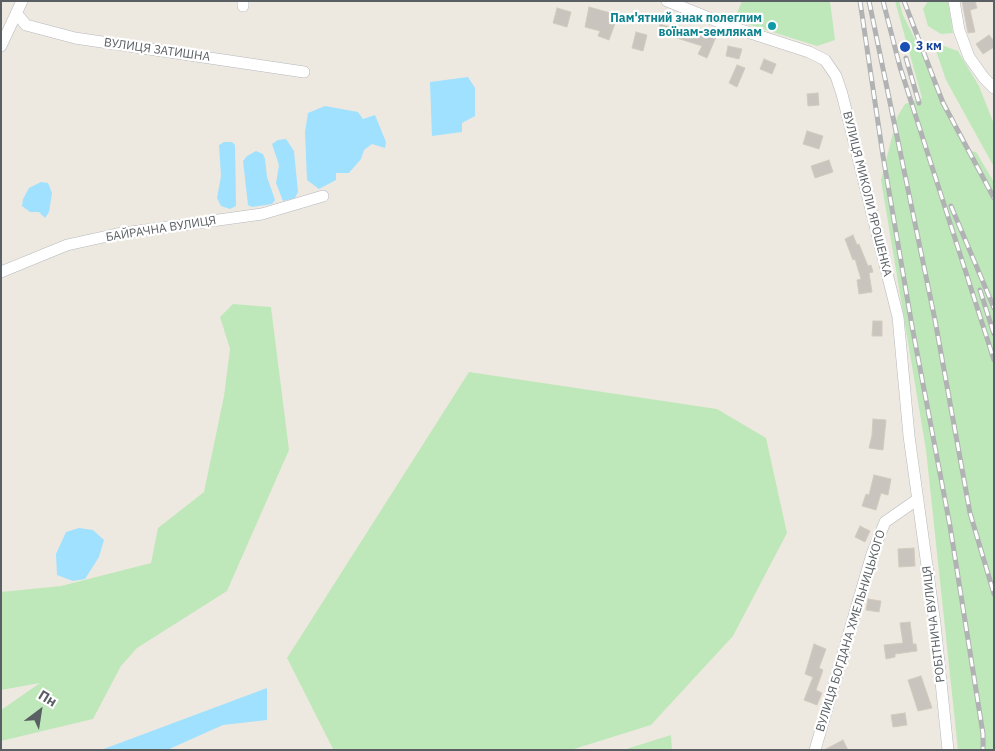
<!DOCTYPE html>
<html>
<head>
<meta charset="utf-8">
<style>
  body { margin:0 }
  #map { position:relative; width:995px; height:751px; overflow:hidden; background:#eee9e0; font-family:"IBM Plex Sans",sans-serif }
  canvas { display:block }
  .frame { position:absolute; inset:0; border:2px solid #595f63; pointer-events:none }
  .north { position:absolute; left:15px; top:686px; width:50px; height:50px; -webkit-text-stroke:4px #fff; paint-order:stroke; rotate:31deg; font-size:14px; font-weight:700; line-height:20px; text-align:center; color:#595f63 }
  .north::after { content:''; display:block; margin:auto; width:18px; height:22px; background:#595f63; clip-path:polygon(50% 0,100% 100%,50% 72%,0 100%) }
</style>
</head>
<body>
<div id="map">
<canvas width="995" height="751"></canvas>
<div class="frame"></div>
<div class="north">Пн</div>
</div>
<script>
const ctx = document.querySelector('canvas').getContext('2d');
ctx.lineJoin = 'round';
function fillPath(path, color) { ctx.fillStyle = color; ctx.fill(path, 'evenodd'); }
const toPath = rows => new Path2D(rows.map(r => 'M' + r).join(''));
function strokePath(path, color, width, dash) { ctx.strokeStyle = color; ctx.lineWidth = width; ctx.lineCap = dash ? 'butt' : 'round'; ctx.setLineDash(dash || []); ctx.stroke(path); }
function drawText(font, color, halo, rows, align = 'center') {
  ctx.font = font + ' "IBM Plex Sans",sans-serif'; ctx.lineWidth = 4.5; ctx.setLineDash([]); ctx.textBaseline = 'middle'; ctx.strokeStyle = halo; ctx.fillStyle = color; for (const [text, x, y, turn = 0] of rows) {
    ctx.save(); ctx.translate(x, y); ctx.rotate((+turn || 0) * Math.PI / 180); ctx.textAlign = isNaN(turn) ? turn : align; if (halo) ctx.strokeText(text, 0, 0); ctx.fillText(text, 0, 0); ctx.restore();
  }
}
fillPath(toPath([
  [742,1,830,1,835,40,817,46,734,20],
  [895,1,899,1,903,15,970,151,976,152,994,182,994,750,958,750,926,450,881,180,897,117,905,104,922,98],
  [928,1,948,1,953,33,941,34,928,26,923,9],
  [933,42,958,51,979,86,994,124,994,167,946,80],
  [233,304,271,307,289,450,227,591,137,648,121,666,93,719,1,741,1,710,40,683,1,690,1,592,61,586,151,563,158,528,204,492,224,396,230,349,220,317],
  [469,372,717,409,766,438,787,533,733,636,651,725,571,750,333,749,287,658],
  [671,735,672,750,623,750]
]), '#bfe8ba');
fillPath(toPath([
  [468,77,475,88,475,116,462,123,462,132,432,136,430,82],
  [325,106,358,112,363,119,375,115,386,142,385,148,372,144,364,150,361,159,349,173,336,173,336,180,319,189,307,180,305,132,308,113],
  [286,139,294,151,298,192,295,198,283,201,276,183,279,165,272,144,278,140],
  [224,142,232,142,235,145,236,206,230,209,221,206,217,198,221,176,219,145],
  [256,151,263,154,265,159,267,177,275,200,272,204,252,207,248,205,243,161,247,156],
  [41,182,48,183,52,193,49,212,45,218,39,212,30,212,22,206,23,199,29,188],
  [79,528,93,530,104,540,99,557,85,579,73,581,57,575,56,554,66,532],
  [267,688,267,720,223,725,167,750,101,750]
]), '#9fe1ff');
const building = toPath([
  [962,1,975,1,977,8,970,10,975,32,968,33,962,1],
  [589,7,618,15,609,40,598,36,600,31,585,27,589,7],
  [557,8,571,12,567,27,553,23,557,8],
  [660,24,706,37,707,33,716,37,707,58,698,54,702,46,658,32,660,24],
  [636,32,647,35,643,51,632,48,636,32],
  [989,35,994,41,994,47,983,54,976,44,989,35],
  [728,46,742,49,739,59,726,56,728,46],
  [764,59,776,64,772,74,760,69,764,59],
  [737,65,745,68,737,87,729,83,737,65],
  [818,93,819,105,808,106,807,94,818,93],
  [807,131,823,136,819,149,803,144,807,131],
  [829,160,833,172,815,178,811,166,829,160],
  [853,235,857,245,859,244,868,266,871,265,873,272,869,273,872,292,859,294,857,280,861,279,855,259,853,260,845,239,853,235],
  [873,321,882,321,882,336,872,336,873,321],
  [873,419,886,420,883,450,869,448,872,435,873,419],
  [874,475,891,479,888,495,881,493,876,510,862,506,866,494,869,495,874,475],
  [860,526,870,531,865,542,855,537,860,526],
  [914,548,915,566,899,567,898,549,914,548],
  [868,599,881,601,879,612,866,610,868,599],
  [910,622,913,644,916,644,917,651,895,654,895,657,886,659,884,645,903,643,900,623,910,622],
  [814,644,826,649,819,668,823,670,816,690,822,693,817,705,804,700,813,677,805,674,814,644],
  [921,676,932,708,918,711,908,680,921,676],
  [905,713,907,725,893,727,891,715,905,713],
  [843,740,848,750,824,750,843,740]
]);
fillPath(building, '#c9c4bd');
strokePath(building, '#d3cabe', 1);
const minor = toPath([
  [667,1,729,26,809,52,825,60,836,76,842,94,898,317,909,436,935,624,948,750],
  [954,1,959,30,969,57,984,78,994,88],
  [243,6,243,1],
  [17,14,26,25,75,38,304,72],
  [1,46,22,1],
  [1,272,67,245,117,234,262,214,323,196],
  [815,750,872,554,885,522,918,499]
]);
strokePath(minor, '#b4b8bd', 12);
strokePath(minor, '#fff', 11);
const rail = toPath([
  [860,1,883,156,912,326,950,526,983,734,983,750],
  [869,1,935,320,970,513,994,594],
  [883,1,900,67,994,360],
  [904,1,943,103,994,198],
  [906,58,919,103],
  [951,206,994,308],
  [980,290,994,334]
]);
strokePath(rail, '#b1b2b3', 5);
strokePath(rail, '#fff', 3, [9]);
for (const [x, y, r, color] of [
  [772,26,5,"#0f9aa8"],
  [905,47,6,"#1a4fb4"]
]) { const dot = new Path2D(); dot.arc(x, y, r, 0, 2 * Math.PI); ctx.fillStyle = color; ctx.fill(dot); strokePath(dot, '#fff', 2); }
drawText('bold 12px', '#0d838f', '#fff', [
  ["Пам'ятний знак полеглим",762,19],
  ["воїнам-землякам",762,33]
], 'right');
drawText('bold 12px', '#164399', '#fff', [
  ["3 км",916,47]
], 'left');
drawText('12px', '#595f63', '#fff', [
  ["ВУЛИЦЯ ЗАТИШНА",157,50,8],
  ["ВУЛИЦЯ МИКОЛИ ЯРОШЕНКА",867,194,76],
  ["БАЙРАЧНА ВУЛИЦЯ",161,229,-9],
  ["РОБІТНИЧА ВУЛИЦЯ",934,624,-97],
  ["ВУЛИЦЯ БОГДАНА ХМЕЛЬНИЦЬКОГО",851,631,-73]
]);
</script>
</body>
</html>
